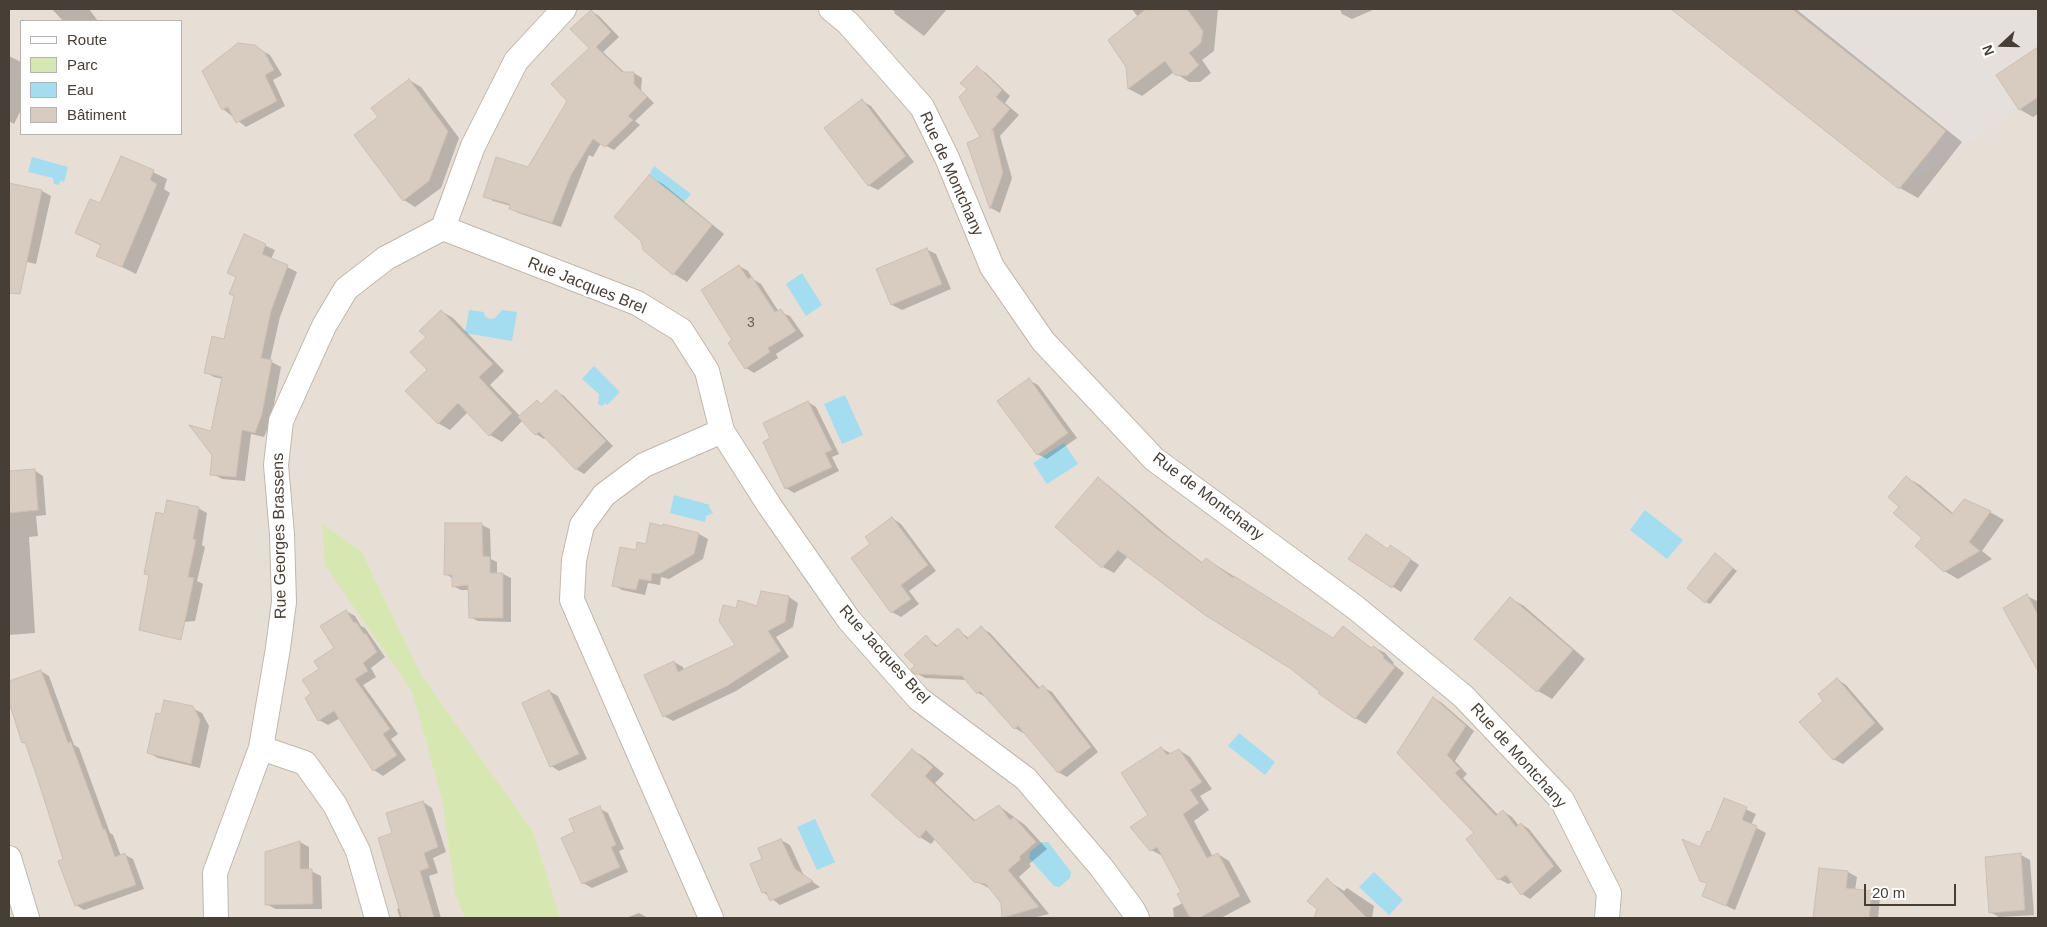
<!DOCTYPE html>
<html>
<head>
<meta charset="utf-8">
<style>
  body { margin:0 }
  #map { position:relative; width:2047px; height:927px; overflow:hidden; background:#f4eee7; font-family:Arial,sans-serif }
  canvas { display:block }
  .frame { position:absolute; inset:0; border:10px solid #473e36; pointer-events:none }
  .legend { position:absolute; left:20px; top:20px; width:162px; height:115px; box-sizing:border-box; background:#fff; border:1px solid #b5b2af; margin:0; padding:6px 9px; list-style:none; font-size:15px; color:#473e36 }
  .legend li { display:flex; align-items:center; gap:10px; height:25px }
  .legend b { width:25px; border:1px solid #b5b2af }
  .north { position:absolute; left:1977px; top:20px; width:50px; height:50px; -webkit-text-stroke:4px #fff; paint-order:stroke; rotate:249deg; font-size:14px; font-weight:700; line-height:20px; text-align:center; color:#473e36 }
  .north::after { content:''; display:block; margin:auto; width:18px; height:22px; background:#473e36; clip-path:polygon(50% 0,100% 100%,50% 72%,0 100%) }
  .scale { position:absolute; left:1864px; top:884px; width:92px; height:22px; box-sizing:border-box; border:2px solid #473e36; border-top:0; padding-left:6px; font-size:15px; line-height:18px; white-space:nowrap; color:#473e36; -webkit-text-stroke:4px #fff; paint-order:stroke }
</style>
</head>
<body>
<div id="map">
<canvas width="2047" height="927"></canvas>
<div class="frame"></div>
<ul class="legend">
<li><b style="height:6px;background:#fff"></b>Route</li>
<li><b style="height:14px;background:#d7e7b1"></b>Parc</li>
<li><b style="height:14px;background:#a4dcf0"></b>Eau</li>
<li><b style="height:14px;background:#d8cbc0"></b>Bâtiment</li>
</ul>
<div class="north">N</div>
<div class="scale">20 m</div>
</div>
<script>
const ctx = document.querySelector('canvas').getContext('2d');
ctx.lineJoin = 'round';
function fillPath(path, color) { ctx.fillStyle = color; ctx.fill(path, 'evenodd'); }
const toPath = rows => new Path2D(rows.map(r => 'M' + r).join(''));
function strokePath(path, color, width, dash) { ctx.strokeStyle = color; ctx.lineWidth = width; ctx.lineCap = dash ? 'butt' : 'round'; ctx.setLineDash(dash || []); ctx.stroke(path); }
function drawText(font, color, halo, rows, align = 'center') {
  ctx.font = font + ' Arial,sans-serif'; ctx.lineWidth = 5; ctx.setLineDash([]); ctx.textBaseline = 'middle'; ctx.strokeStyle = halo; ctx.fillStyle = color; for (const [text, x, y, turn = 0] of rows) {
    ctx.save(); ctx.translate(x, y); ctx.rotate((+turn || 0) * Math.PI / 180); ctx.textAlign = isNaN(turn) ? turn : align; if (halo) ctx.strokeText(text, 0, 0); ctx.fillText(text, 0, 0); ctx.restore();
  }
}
fillPath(toPath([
  [9,9,2038,9,2038,918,9,918],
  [21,21,181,21,181,134,21,134]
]), '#e7dfd6');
fillPath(toPath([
  [1671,9,2038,9,2038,97,1899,189]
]), '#e6e0dc');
fillPath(toPath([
  [322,524,361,551,421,675,533,832,560,918,465,918,456,896,442,799,412,691,325,565]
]), '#d7e7b1');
fillPath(toPath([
  [32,157,68,167,64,182,60,181,59,185,54,184,53,178,28,172],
  [654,166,691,194,683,203,649,175],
  [802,273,822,305,806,316,786,284],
  [469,310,484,312,485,316,490,319,495,318,502,310,517,312,512,341,465,333],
  [594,366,620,392,607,405,605,403,602,406,598,404,599,394,582,379],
  [845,395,863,435,842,444,824,404],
  [1064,443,1078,464,1047,484,1033,463],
  [674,495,710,505,709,507,713,513,706,516,705,522,670,513],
  [1645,510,1683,540,1667,559,1630,530],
  [1239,733,1275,762,1265,775,1228,746],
  [815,819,835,862,817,870,797,827],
  [1042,842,1048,842,1071,872,1070,878,1059,887,1054,886,1029,858,1030,852],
  [1374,872,1403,900,1389,915,1359,887]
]), '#a4dcf0');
fillPath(toPath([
  [52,9,89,9,98,21,63,21],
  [892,9,947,9,924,36,894,13,895,12],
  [1132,9,1218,9,1214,51,1202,60,1211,73,1200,82,1189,82,1174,72,1142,96,1129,89,1127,66,1138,17],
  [1340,9,1375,9,1352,19,1342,14],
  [1673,9,1796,9,1962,142,1918,198,1900,188],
  [591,11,599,16,619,37,603,52,625,73,634,73,642,78,641,90,654,103,635,121,640,125,614,150,601,143,593,157,589,155,561,227,518,213,510,208,511,206,493,201,485,196,528,168,569,101,591,48],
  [2038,49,2038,114,2033,117,2019,109,1997,75],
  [261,50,270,55,282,75,273,80,285,106,246,127,223,109],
  [9,56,21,62,21,110,14,124,9,121],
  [977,68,986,73,1010,96,1005,103,1019,115,1000,136,1012,178,1000,213,991,208,969,144,982,137,968,89],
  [409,80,421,87,459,138,441,188,415,207,404,200,380,117],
  [862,101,871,106,914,162,878,190,868,185],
  [122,157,167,179,164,189,170,193,136,274,98,255,102,246,76,233,100,205],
  [650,177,663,184,724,234,687,282,674,274],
  [9,184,42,191,51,196,36,264,9,258],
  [244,236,275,250,271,259,297,272,280,317,270,361,281,367,271,420,264,437,251,434,245,481,222,479,213,474,223,379,214,377,205,372,225,340,235,296],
  [926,249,936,254,951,289,902,310,892,305,878,270],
  [739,266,748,271,753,279,761,284,779,312,790,316,804,336,776,354,778,358,754,373,746,368,734,341],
  [441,311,453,318,504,371,490,385,521,417,537,401,543,405,556,391,564,396,613,446,584,474,576,469,546,437,544,439,536,434,523,420,502,442,490,435,468,412,450,430,438,423,428,370,428,337],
  [1029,380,1038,385,1077,438,1047,459,1037,454],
  [808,402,816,407,839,454,832,457,839,471,794,493,786,488,772,439],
  [34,470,43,476,46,515,36,516,38,536,29,537,35,633,9,635,9,472],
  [1906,477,1920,485,1954,514,1990,512,2004,520,1982,551,1992,559,1958,579,1944,571,1924,538,1901,507],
  [1098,479,1108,485,1168,536,1203,563,1206,559,1216,565,1333,639,1343,627,1373,649,1374,647,1385,653,1394,663,1393,664,1404,673,1366,724,1355,718,1291,668,1128,556,1114,573,1103,567,1057,527],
  [198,508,207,513,202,545,205,547,197,581,203,584,195,621,151,625,150,576,145,573,165,515],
  [892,518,901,524,936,571,909,591,919,604,901,617,892,612,853,558,872,544],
  [446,524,482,525,490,529,491,559,497,562,497,574,503,574,511,578,511,622,478,621,470,617,469,590,461,590,453,586,453,579,446,574],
  [664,525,699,534,708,539,703,559,669,579,661,577,660,585,648,583,645,595,622,590,613,585,637,552,647,545],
  [1388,550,1399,551,1419,565,1401,592,1350,559],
  [1719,557,1737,571,1710,604,1706,602],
  [762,592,789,597,798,603,793,627,776,637,789,657,736,691,673,721,664,716,674,662,683,667,684,670,737,645,737,609,758,607],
  [2027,596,2037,601,2038,604,2038,669,2005,608],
  [1510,598,1524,606,1585,659,1552,699,1538,691,1476,638],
  [346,611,355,616,361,626,365,628,385,657,371,668,376,677,363,685,398,734,391,739,406,760,383,776,374,770,340,718,328,725,319,720,313,694,321,669,336,649],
  [981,628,990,633,1041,689,1043,687,1052,692,1098,752,1067,777,1058,772,1025,732,1023,733,1015,728,988,698,978,693,967,680,925,678,916,673,926,637,939,647,958,630,969,638],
  [41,671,49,676,74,745,79,748,110,833,113,835,121,856,125,855,133,859,144,889,84,910,76,905,65,859,28,745,23,742,9,698,9,683],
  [1837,679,1846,685,1884,729,1843,764,1833,759,1824,701],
  [549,691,558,696,587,759,559,771,551,766],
  [1434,698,1442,703,1474,731,1455,761,1467,774,1463,778,1499,816,1504,812,1512,817,1519,826,1521,824,1529,829,1562,871,1530,899,1522,894,1512,882,1508,884,1499,879,1468,839,1476,833,1399,753],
  [192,708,202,713,209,726,200,768,158,758,149,753,162,716],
  [1161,748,1172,754,1179,750,1190,757,1212,789,1200,796,1209,810,1194,821,1213,857,1218,854,1229,861,1251,902,1221,918,1174,918,1173,908,1183,903,1182,893,1163,856,1151,850,1131,827,1150,815],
  [912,750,924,757,944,774,935,783,976,821,999,806,1025,825,1047,849,1029,864,1031,866,1019,877,1049,914,1033,918,1003,917,1002,902,991,889,975,881,936,838,931,844,920,837],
  [1725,800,1756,814,1751,825,1766,833,1735,910,1703,895,1708,884,1701,880,1711,834],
  [423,802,432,808,446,852,433,858,438,873,429,876,441,918,400,918,397,909,400,908,394,834],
  [599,808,608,813,624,849,619,851,628,872,592,888,583,883,576,832],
  [781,840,790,845,804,876,820,887,780,905,763,892,764,860],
  [300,842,309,847,309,870,321,876,322,909,276,909,266,904],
  [2021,855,2030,860,2034,915,1999,917,1990,912],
  [1820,869,1848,872,1857,877,1855,890,1871,892,1880,897,1878,918,1814,918],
  [1327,880,1344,891,1347,888,1374,906,1372,918,1316,918],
  [639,913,648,918,626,918]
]), '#0003');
const building = toPath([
  [1146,9,1187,9,1203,31,1201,43,1189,53,1199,65,1187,76,1175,75,1165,61,1128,89,1126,67,1108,40,1146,9],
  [1671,9,1792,9,1946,131,1899,189,1671,9],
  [591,10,611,32,596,47,622,72,634,72,634,84,647,97,628,116,633,120,605,147,593,139,571,175,552,223,509,209,510,204,483,197,496,157,528,167,567,101,551,84,589,48,570,29,591,10],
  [238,43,255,45,265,53,274,70,265,75,277,101,236,123,228,107,222,110,202,71,238,43],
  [2038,47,2038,97,2019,110,1996,75,2038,47],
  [977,66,1002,90,996,97,1010,109,991,131,993,130,1003,173,990,209,967,143,980,137,959,97,967,89,960,83,977,66],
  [409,79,448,131,429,181,403,201,354,135,378,117,371,108,409,79],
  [862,99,906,156,868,186,824,128,862,99],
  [121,156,154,170,150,180,157,184,122,267,96,256,101,245,75,233,90,199,100,203,121,156],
  [649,175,712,225,673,275,643,250,641,241,614,217,649,175],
  [9,183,42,190,20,294,9,293,9,183],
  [244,234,266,244,262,254,288,265,271,311,261,358,272,360,262,414,255,433,242,430,236,477,210,475,212,455,189,425,211,431,222,377,204,373,212,336,224,339,234,296,229,294,236,277,227,273,244,234],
  [927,248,942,284,891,305,876,269,927,248],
  [739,265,748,279,752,277,775,312,781,309,796,331,768,348,770,352,745,369,728,343,732,340,701,290,739,265],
  [441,310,493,364,479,377,512,413,489,436,458,403,438,424,405,391,427,370,410,352,426,337,419,331,441,310],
  [1029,378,1068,433,1037,455,997,401,1029,378],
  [556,390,606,441,576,470,539,432,535,435,518,417,537,400,541,404,556,390],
  [808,401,832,450,825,453,832,467,785,489,763,442,770,438,763,423,808,401],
  [35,469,38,510,9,513,9,471,35,469],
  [1906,476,1952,514,1964,499,1991,511,1969,542,1980,551,1944,572,1915,546,1922,538,1893,513,1899,507,1888,497,1906,476],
  [1098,477,1157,529,1202,563,1206,558,1233,578,1234,576,1333,638,1343,626,1371,648,1374,646,1384,656,1383,658,1395,667,1355,719,1318,693,1320,692,1291,669,1205,615,1118,550,1102,568,1055,527,1098,477],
  [167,500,199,507,193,539,196,540,188,577,194,578,181,640,139,630,149,575,144,574,156,512,164,514,167,500],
  [892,517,928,565,901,585,911,599,891,613,851,558,870,544,865,537,892,517],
  [445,523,482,523,483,556,490,557,490,573,503,573,503,618,469,618,468,585,452,587,452,575,444,575,445,523],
  [650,523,663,526,663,524,699,533,694,554,659,574,652,573,651,581,639,579,636,590,612,586,620,547,636,550,637,542,646,544,650,523],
  [1366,534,1388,549,1390,545,1411,559,1392,588,1348,559,1366,534],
  [1715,553,1733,568,1705,603,1687,588,1715,553],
  [761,591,789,596,785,622,768,631,781,651,727,686,663,717,644,675,674,661,678,672,735,645,719,621,723,605,736,608,738,600,757,606,761,591],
  [2027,594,2038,615,2038,671,2003,608,2027,594],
  [1510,597,1573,650,1537,692,1474,639,1510,597],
  [346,610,354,623,356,622,364,634,366,634,377,652,363,663,368,671,355,679,390,729,383,734,397,755,373,771,334,711,318,721,305,698,311,693,302,680,319,669,314,661,334,648,320,626,346,610],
  [981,626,1038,689,1043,685,1091,747,1058,773,1018,726,1014,729,980,691,977,694,962,676,915,674,911,669,915,666,904,655,926,635,936,647,958,628,967,639,981,626],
  [41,670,68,743,71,742,103,829,105,829,115,857,125,853,136,885,75,906,58,861,63,859,40,786,25,742,22,743,9,702,9,681,41,670],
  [1837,678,1875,723,1833,760,1799,722,1823,701,1818,694,1837,678],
  [549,690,579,754,550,767,522,703,549,690],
  [1433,697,1466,726,1447,755,1460,769,1455,773,1496,816,1503,810,1516,827,1521,823,1554,866,1521,895,1506,875,1498,880,1466,839,1474,833,1397,753,1433,697],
  [164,700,193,706,200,720,191,764,147,753,156,713,161,714,164,700],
  [1161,747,1167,755,1179,749,1202,782,1190,790,1199,803,1183,814,1207,858,1218,853,1240,896,1199,918,1190,918,1177,894,1181,892,1157,847,1150,851,1130,827,1148,815,1121,773,1161,747],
  [912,749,933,767,925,776,974,821,999,805,1010,820,1014,817,1036,842,1019,857,1021,859,1008,870,1039,907,1002,918,1001,903,986,884,974,882,926,830,919,838,871,795,912,749],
  [1724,798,1747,807,1742,820,1757,826,1726,906,1702,896,1707,883,1700,881,1682,839,1700,847,1707,831,1710,832,1724,798],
  [423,801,438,847,424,853,429,868,420,871,434,918,402,918,378,838,392,833,386,813,423,801],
  [600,806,616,845,611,847,620,867,582,884,561,838,574,832,569,819,600,806],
  [781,839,795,869,813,881,770,901,766,892,762,893,750,864,762,859,758,848,781,839],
  [300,841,300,869,312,869,313,904,265,905,265,852,300,841],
  [2021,853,2025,910,1989,913,1985,857,2021,853],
  [1819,868,1848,871,1846,888,1872,891,1869,918,1813,918,1819,868],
  [1327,878,1367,918,1314,918,1317,909,1307,901,1327,878]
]);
fillPath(building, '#d8cbc0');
strokePath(building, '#d0bfb0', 1);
const street = toPath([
  [831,9,848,23,922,107,947,158,992,267,1043,341,1154,459,1356,608,1463,696,1562,800,1609,893,1607,918],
  [443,228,637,303,681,330,707,371,722,431,769,505,849,620,919,699,1026,779,1101,867,1133,910,1137,918],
  [261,748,305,763,335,805,358,851,377,918],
  [9,858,27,918],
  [216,918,215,873,261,748,278,648,284,602,282,535,276,465,281,421,324,326,346,289,386,258,443,228,473,146,516,61,564,9],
  [711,918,572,600,574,560,582,525,604,495,644,465,722,431]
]);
strokePath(street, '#c2b7ad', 26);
strokePath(street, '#fff', 24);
drawText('14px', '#6b6158', null, [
  ["3",751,323]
]);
drawText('16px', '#473e36', '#fff', [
  ["Rue de Montchany",951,174,66],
  ["Rue Jacques Brel",587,286,22],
  ["Rue de Montchany",1208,497,37],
  ["Rue Georges Brassens",280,536,-91],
  ["Rue Jacques Brel",884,655,48],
  ["Rue de Montchany",1518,756,48]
]);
</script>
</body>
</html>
